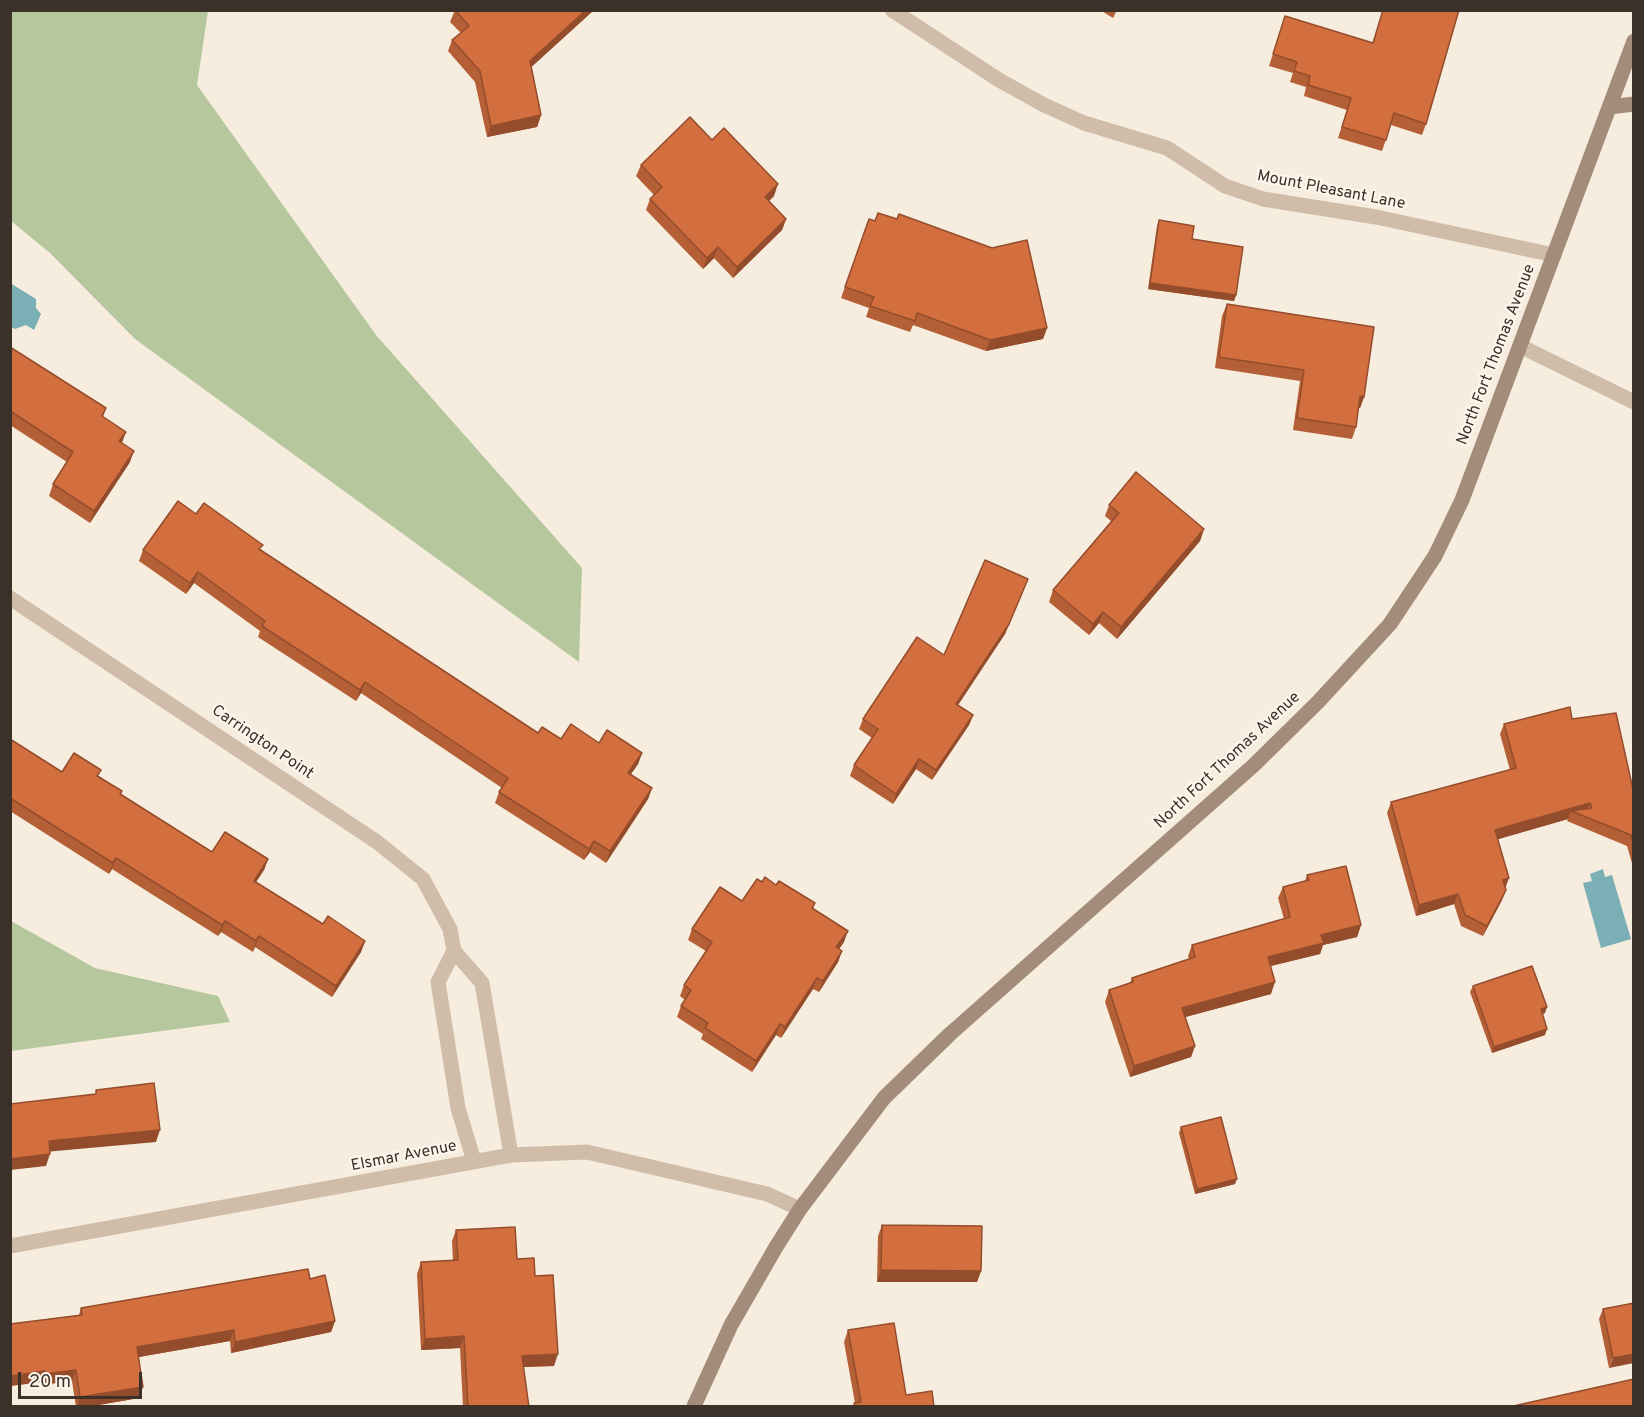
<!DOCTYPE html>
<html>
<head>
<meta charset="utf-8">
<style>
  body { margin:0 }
  #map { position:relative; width:1644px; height:1417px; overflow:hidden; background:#f6eddf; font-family:Overpass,sans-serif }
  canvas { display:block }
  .frame { position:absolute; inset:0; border:12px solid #3c3129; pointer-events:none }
  .scale { position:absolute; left:18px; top:1372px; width:124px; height:27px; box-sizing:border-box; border:3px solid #3c3129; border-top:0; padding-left:8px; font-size:18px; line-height:21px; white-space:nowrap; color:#3c3129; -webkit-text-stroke:4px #fcf6ec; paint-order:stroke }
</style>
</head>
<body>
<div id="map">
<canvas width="1644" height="1417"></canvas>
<div class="frame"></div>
<div class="scale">20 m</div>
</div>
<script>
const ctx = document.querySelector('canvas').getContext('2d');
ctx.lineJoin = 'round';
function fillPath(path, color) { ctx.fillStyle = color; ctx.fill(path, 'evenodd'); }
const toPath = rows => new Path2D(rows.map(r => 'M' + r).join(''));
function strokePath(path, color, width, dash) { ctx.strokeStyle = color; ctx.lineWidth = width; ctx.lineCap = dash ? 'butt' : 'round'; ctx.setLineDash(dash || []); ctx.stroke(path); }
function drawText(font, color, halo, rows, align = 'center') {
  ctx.font = font + ' Overpass,sans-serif'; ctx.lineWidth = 4.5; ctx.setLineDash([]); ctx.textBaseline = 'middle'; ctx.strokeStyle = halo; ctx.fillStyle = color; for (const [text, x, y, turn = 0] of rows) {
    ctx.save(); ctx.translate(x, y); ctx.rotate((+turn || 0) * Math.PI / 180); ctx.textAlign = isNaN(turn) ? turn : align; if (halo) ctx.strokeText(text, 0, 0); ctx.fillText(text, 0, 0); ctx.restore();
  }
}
fillPath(toPath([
  [10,11,208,11,197,85,376,335,582,568,579,662,135,339,50,253,11,221],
  [11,921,95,968,218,996,230,1022,11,1051]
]), '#b6c79d');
fillPath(toPath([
  [10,283,36,299,36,308,41,314,34,330,26,325,15,329,11,327],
  [1603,869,1605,877,1612,875,1631,939,1601,948,1583,883,1592,881,1590,874]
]), '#7aafb6');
strokePath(toPath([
  [1520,346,1634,402]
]), '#d0bda9', 15);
strokePath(toPath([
  [892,10,999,80,1044,105,1084,123,1167,148,1225,186,1263,199,1376,217,1554,255],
  [10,598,377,842,423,879,450,929,454,951,482,983,511,1155],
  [454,951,438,982,458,1108,474,1161],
  [10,1246,511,1155,587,1152,767,1194,800,1209]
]), '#d0bda9', 15);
strokePath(toPath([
  [1610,107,1634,104],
  [694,1406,731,1325,776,1247,800,1209,884,1098,950,1034,1254,765,1318,702,1390,624,1435,556,1462,500,1634,41]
]), '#a48c7a', 15);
fillPath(toPath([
  [455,10,594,10,531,67,541,115,537,127,487,137,475,82,448,51,452,40,461,33,450,22],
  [1100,10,1117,10,1113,18],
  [1383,10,1459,10,1426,124,1422,135,1391,125,1382,151,1338,138,1347,110,1304,96,1306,87,1290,82,1293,73,1269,66,1285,16,1373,43],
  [712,140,774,196,769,201,786,219,782,230,733,278,714,258,703,269,646,210,650,199,654,195,636,176,641,165],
  [869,219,1047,328,1043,339,986,351,913,325,910,332,866,317,869,308,841,298],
  [1159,220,1192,239,1236,295,1234,301,1148,289,1157,226],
  [1227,304,1364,397,1360,408,1359,408,1356,427,1352,439,1293,430,1300,381,1215,368,1222,316],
  [10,347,106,408,103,417,122,443,130,462,90,523,49,496,53,484,67,462,10,425],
  [1109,505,1204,529,1200,541,1117,639,1099,623,1089,635,1049,602,1053,590,1111,521,1105,516],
  [196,514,260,550,538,733,561,739,599,743,642,753,638,764,631,774,652,788,648,799,606,863,590,852,584,860,495,803,499,792,502,788,361,693,356,701,258,637,260,631,194,583,186,594,139,561,143,550],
  [1028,579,1005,634,958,705,973,715,969,725,932,780,916,769,893,804,850,776,854,765,872,738,859,729,863,719,944,655],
  [1572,719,1634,794,1634,870,1627,846,1567,821,1568,819,1498,839,1506,890,1502,900,1483,936,1461,926,1454,904,1416,916,1387,813,1391,802,1510,770,1500,734,1504,724],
  [10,739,62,772,99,776,122,791,121,794,212,852,268,859,264,870,256,882,323,924,365,941,361,952,332,997,255,947,253,952,221,932,218,936,112,869,109,874,10,811],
  [1307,875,1361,925,1357,937,1323,945,1320,954,1270,966,1271,994,1185,1017,1195,1046,1191,1057,1130,1077,1105,1002,1109,990,1130,983,1132,978,1189,959,1188,956,1192,945,1284,919,1278,898,1283,887,1305,881],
  [762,882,776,885,815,903,813,908,844,942,839,949,842,951,838,962,819,992,813,989,781,1038,776,1035,752,1072,701,1039,703,1034,677,1017,681,1006,685,1000,680,996,684,985,706,951,688,940,692,929,742,901],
  [1473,986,1545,1013,1542,1014,1545,1035,1492,1053,1470,992],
  [1181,1127,1235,1184,1195,1194,1179,1133],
  [882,1225,981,1271,977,1282,877,1282,878,1236],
  [456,1230,517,1259,535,1276,554,1366,523,1367,529,1407,463,1407,460,1348,421,1350,417,1274,421,1262,453,1261,452,1241],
  [310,1279,335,1321,331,1332,231,1353,230,1341,139,1357,139,1398,87,1407,76,1407,72,1381,41,1385,41,1382,10,1386,10,1324,79,1315,81,1308],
  [1634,1303,1609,1368,1599,1319,1603,1309],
  [848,1330,906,1395,855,1403,844,1342]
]), '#b55f36');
fillPath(toPath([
  [586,10,594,10,526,72,530,61],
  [541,115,537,127,487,137,491,126],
  [778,184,774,196,761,208,765,197],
  [786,219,782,230,733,278,737,267],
  [718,247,714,258,703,269,707,258],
  [1150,283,1236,295,1234,301,1148,289],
  [1047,328,1043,339,986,351,990,340],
  [1360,396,1364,397,1360,408,1356,408],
  [126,432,122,443,119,441],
  [134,451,130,462,90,523,94,511],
  [1204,529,1200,541,1117,639,1121,627],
  [198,572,194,583,186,594,190,583],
  [1028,579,1005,634,952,714,956,704],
  [1103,612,1099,623,1089,635,1093,624],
  [365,682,361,693,356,701,360,690],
  [973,715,969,725,932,780,936,770],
  [642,753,638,764,624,784,628,773],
  [919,759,916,769,893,804,896,794],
  [652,788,648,799,606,863,610,851],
  [1590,803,1586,814,1571,811,1568,819,1492,841,1495,830],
  [594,841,590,852,584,860,589,849],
  [116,858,112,869,109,874,113,863],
  [268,859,264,870,250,891,254,881],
  [1509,878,1505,889,1503,880],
  [1506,890,1502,900,1483,936,1487,926],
  [1458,894,1454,904,1416,916,1419,905],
  [225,921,221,932,218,936,222,925],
  [1361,925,1357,937,1323,945,1320,954,1263,968,1268,957,1321,935],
  [848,931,844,942,832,959,836,947],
  [259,936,255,947,253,952,256,941],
  [365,941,361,952,332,997,336,986],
  [842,951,838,962,819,992,823,981],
  [817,978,813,989,781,1038,785,1027],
  [1275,982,1271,994,1178,1019,1182,1008],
  [1547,1007,1545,1013,1539,1015,1541,1009],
  [780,1024,776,1035,752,1072,756,1061],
  [1547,1029,1545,1035,1492,1053,1494,1047],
  [1195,1046,1191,1057,1130,1077,1134,1066],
  [160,1130,156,1142,45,1152,49,1141],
  [50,1154,46,1166,10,1170,10,1159],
  [1237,1179,1235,1184,1195,1194,1197,1189],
  [881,1270,981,1271,977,1282,877,1282],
  [335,1321,331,1332,231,1353,235,1342],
  [234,1330,230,1341,133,1358,137,1347],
  [464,1336,460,1348,421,1350,425,1339],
  [558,1354,554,1366,518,1367,522,1356],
  [1634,1354,1634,1363,1609,1368,1613,1358],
  [76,1370,72,1381,41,1385,45,1374],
  [45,1371,41,1382,10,1386,10,1376],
  [143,1387,139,1398,87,1407,77,1407,80,1397]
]), '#944d2c');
const building = toPath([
  [455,10,586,10,530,61,541,115,491,126,480,71,452,40,469,26,455,10],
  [1383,10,1459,10,1426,124,1394,113,1386,140,1342,127,1351,98,1308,85,1310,76,1294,71,1297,62,1273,54,1285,16,1373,43,1383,10],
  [690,117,712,140,724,128,778,184,765,197,786,219,737,267,718,247,707,258,650,199,662,187,641,165,690,117],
  [878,213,897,219,899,214,992,248,1027,240,1047,328,990,340,917,313,915,321,870,306,874,297,845,287,869,219,875,221,878,213],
  [1159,220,1194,226,1192,239,1243,247,1236,295,1150,283,1159,220],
  [1227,304,1374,327,1364,397,1360,396,1356,427,1297,418,1304,370,1219,357,1227,304],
  [10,347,106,408,102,416,126,432,119,441,134,451,94,511,53,484,73,452,10,411,10,347],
  [1136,472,1204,529,1121,627,1103,612,1093,624,1053,590,1119,513,1109,505,1136,472],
  [178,501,196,514,204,503,263,545,259,549,538,733,542,727,561,739,571,724,599,743,607,730,642,753,628,773,652,788,610,851,594,841,589,849,499,792,508,778,365,682,360,690,262,626,265,621,198,572,190,583,143,550,178,501],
  [985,560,1028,579,1009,624,956,704,973,715,936,770,919,759,896,794,854,765,878,729,863,719,917,637,944,655,985,560],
  [1570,707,1572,719,1616,713,1634,794,1634,846,1631,835,1571,811,1592,808,1590,803,1495,830,1509,878,1503,880,1506,890,1487,926,1465,915,1458,894,1419,905,1391,802,1516,768,1504,724,1570,707],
  [10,739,62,772,74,753,101,770,97,776,122,791,120,794,212,852,225,832,268,859,254,881,323,924,328,916,365,941,336,986,259,936,256,941,225,921,222,925,116,858,113,863,10,798,10,739],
  [1346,866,1361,925,1321,935,1324,943,1268,957,1275,982,1182,1008,1195,1046,1134,1066,1109,990,1133,982,1132,978,1195,957,1192,945,1290,917,1283,887,1309,880,1307,875,1346,866],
  [765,877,776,885,779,881,815,903,812,908,848,931,836,947,842,951,823,981,817,978,785,1027,780,1024,756,1061,705,1028,708,1023,681,1006,691,990,684,985,712,942,692,929,720,887,742,901,757,879,762,882,765,877],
  [1532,966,1547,1007,1541,1009,1547,1029,1494,1047,1473,986,1532,966],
  [154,1083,160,1130,49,1141,50,1154,10,1159,10,1104,96,1094,96,1090,154,1083],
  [1221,1117,1237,1179,1197,1189,1181,1127,1221,1117],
  [882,1225,982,1226,981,1271,881,1270,882,1225],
  [515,1227,517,1259,534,1258,535,1276,553,1275,558,1354,522,1356,529,1407,468,1407,464,1336,425,1339,421,1262,458,1260,456,1230,515,1227],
  [308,1269,310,1279,325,1275,335,1321,235,1342,234,1330,137,1347,143,1387,80,1397,76,1370,45,1374,45,1371,10,1376,10,1324,82,1315,81,1308,308,1269],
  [1634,1303,1634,1354,1613,1358,1603,1309,1634,1303],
  [894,1323,906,1395,932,1391,934,1407,855,1407,854,1403,861,1402,848,1330,894,1323],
  [1634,1379,1634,1407,1509,1407,1634,1379]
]);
fillPath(building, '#d36e3f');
strokePath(building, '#944d2c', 1.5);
drawText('16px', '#3c3129', '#fcf6ec', [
  ["Mount Pleasant Lane",1331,191,11],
  ["North Fort Thomas Avenue",1497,355,-69],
  ["Carrington Point",262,743,34],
  ["North Fort Thomas Avenue",1228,761,-43],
  ["Elsmar Avenue",404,1157,-11]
]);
</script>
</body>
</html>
